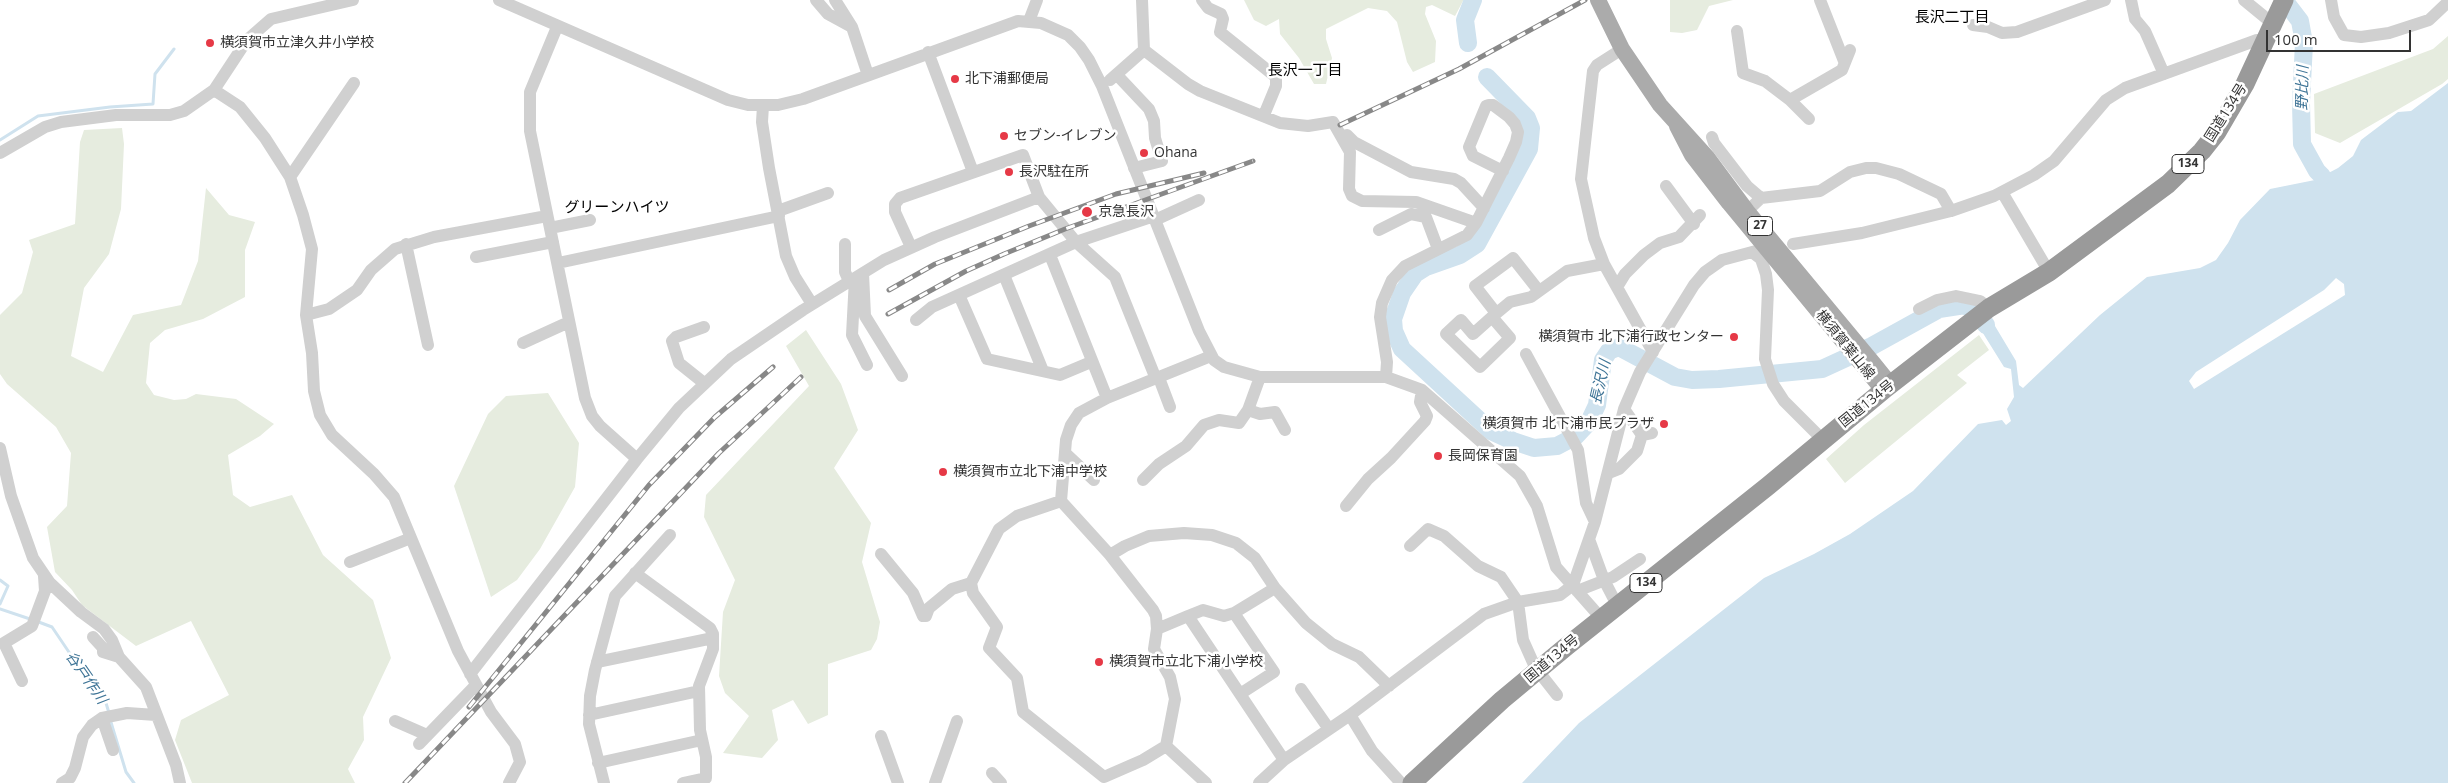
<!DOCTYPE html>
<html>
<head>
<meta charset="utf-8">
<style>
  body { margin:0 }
  #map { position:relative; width:2448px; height:783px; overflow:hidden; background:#fff; font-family:"Open Sans",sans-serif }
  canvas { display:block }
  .scale { position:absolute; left:2266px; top:30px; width:145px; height:22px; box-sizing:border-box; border:2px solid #333; border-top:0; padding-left:6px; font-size:15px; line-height:18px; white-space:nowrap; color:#333; -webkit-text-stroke:4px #fff; paint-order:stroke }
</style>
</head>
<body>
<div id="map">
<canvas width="2448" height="783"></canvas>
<div class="scale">100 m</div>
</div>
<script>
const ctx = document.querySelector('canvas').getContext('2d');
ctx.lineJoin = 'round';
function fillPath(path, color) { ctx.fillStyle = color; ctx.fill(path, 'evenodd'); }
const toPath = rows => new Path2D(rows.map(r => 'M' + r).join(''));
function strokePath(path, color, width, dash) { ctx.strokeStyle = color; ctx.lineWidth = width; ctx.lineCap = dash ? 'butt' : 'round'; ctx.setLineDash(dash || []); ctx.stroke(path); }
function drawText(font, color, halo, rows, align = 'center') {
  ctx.font = font + ' "Open Sans","Noto Sans JP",sans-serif'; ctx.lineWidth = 5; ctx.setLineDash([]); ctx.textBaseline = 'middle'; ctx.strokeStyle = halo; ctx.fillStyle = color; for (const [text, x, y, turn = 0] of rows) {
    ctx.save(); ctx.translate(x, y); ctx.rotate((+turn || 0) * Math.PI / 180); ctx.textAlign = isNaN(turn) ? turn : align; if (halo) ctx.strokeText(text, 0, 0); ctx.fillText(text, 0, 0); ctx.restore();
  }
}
fillPath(toPath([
  [1244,0,1463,0,1463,1,1455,16,1432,5,1426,7,1425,14,1436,41,1435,62,1413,72,1407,62,1397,22,1387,11,1368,8,1326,29,1326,39,1332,58,1326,84,1314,84,1299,58,1280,34,1279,19,1266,26,1254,20],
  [1670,0,1733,0,1709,6,1697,30,1682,33,1670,32],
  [2448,36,2448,79,2442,84,2340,143,2315,133,2314,94,2433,49],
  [122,128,124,144,121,209,109,254,84,288,71,356,103,372,133,315,181,305,198,261,206,188,229,215,255,222,245,250,245,297,203,319,165,330,150,343,146,383,154,395,174,400,186,399,196,394,236,399,274,424,260,436,228,455,233,495,250,507,292,495,323,555,373,600,391,658,363,717,364,740,348,769,355,783,192,783,175,740,181,720,229,695,191,621,136,646,82,605,72,590,55,572,47,527,67,506,71,453,56,427,7,384,0,374,0,315,22,293,33,252,29,240,75,224,80,142,84,130],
  [806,330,841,384,858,430,834,468,871,523,862,562,880,622,877,639,871,650,828,664,828,715,808,724,793,700,772,710,778,740,762,758,723,753,749,716,725,693,719,676,723,612,735,580,704,517,706,495,809,386,786,346],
  [1979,335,1989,350,1957,375,1967,383,1845,483,1826,459,1864,425],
  [548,393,579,443,575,487,540,549,517,580,491,597,454,486,488,414,506,396]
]), '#e6ecdf');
fillPath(toPath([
  [2448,83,2448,783,1522,783,1579,723,1764,578,1814,554,1850,534,1913,491,1978,424,2002,420,2006,425,2011,421,2007,409,2014,397,2011,369,2004,367,1981,330,1992,321,2016,361,2019,385,2023,388,2100,315,2147,277,2200,268,2216,260,2228,243,2240,220,2270,189,2315,180,2338,168,2353,156,2361,140,2398,112,2411,111]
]), '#cfe2ee');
fillPath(toPath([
  [2336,278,2344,284,2345,295,2194,389,2189,381,2196,372,2324,290]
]), '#fff');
strokePath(toPath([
  [0,140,38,116,110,107,153,104,155,74,174,49],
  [0,580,8,586,0,604],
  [0,609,30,619],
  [36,621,52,627,77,664,88,686,106,703,109,713],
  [110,719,126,772,134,783]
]), '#cfe2ee', 3);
strokePath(toPath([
  [2284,0,2300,21,2304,43,2301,103,2302,144,2317,171,2322,176],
  [1468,43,1465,20,1473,0],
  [1487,77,1527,118,1531,128,1529,149,1477,244,1460,255,1426,267,1415,274,1402,293,1393,319,1394,331,1402,349,1491,431,1513,441,1534,448,1557,446,1576,436,1589,422,1597,405,1603,360,1609,351,1619,347,1675,377,1692,380,1719,379,1822,369,1872,346,1939,309,1965,305,1977,313,1986,325]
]), '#cfe2ee', 18);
strokePath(toPath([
  [499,0,728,100,748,105,778,105,803,99,1018,21,1041,23,1068,35,1080,47,1089,60,1102,86,1199,331,1214,360,1224,367,1260,377,1386,377,1422,390,1520,476,1537,506,1556,567,1601,618],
  [816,0,828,14,850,26],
  [835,0,852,27,868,75],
  [1202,0,1208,8,1221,14,1223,19,1220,32,1276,77,1276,86,1264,115],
  [1820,0,1844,61],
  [2131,0,2135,19,2145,31,2164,74],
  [2244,0,2272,23],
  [2331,0,2334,17,2344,35,2361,37,2389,33,2429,20,2448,2],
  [1029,21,1037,0],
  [1973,25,1988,27,2002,33,2017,32,2105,0],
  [557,27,530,92,530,131,585,398,592,416,600,426,637,459],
  [1737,31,1743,73,1765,81,1790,100,1842,70,1850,50],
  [1622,49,1597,65,1593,71,1581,179,1594,238,1604,264,1653,352],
  [1144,50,1188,84,1200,91,1280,123,1308,126,1333,122,1350,152,1349,189,1352,196,1362,201,1416,202,1476,223],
  [928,52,973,172],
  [1117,75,1149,109,1154,121,1155,138,1162,161,1134,168],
  [1110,80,1144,50,1142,0],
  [214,90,240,107,265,138,290,177,303,215,312,249,306,315,312,353,314,391,320,415,332,435,374,474,394,497,458,651,491,712,515,744,520,762,509,783],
  [1790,100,1809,119],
  [763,106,762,122,769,168,786,256,795,277,812,304],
  [1343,136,1347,135,1354,142,1411,172,1454,179,1461,183,1484,208],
  [1712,137,1714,143,1747,186,1761,198],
  [0,153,45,127,61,122,116,115,170,115,184,111,214,90,247,40,271,19,353,0],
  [290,177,354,83],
  [1666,186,1694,224],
  [2002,192,2049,272],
  [778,211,828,193],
  [1741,217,1761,198,1820,191,1850,172,1866,168,1876,168,1899,174,1941,194,1951,211],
  [1155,220,1199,200],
  [550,228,590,220],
  [1379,230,1411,214,1426,217,1438,249],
  [406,244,428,345],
  [845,244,845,272,849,281],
  [1793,244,1862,233,1951,211,1994,196,2034,175,2054,161,2106,100,2125,88,2257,40,2263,41],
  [911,247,895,212,895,204,900,198,1023,155,1039,197,1076,242,1115,277,1156,379],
  [1752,252,1761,259,1766,274,1768,290,1765,359,1773,384,1784,401,1823,440],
  [1050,255,1107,398],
  [476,257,553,242],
  [558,263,779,216],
  [863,273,865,316,902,376],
  [1004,275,1043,371],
  [855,278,852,335,867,365],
  [1617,287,1625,274,1644,255,1660,243,1679,237,1700,215],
  [959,295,987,359,1060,375,1091,362],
  [1919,309,1937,300,1956,296,1980,301,1989,308],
  [1496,313,1475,286,1513,258,1539,291],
  [306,315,329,309,357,290,371,270,395,249,434,237,547,216],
  [1492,317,1510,338,1480,367,1446,334,1461,320,1473,334,1492,317,1510,302,1531,297,1567,271,1604,264],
  [916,320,932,307,1076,242,1154,216],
  [523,343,569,322],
  [1526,354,1578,450,1586,503,1595,522],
  [1386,377,1387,362,1380,317,1382,303,1392,280,1405,266,1467,235,1476,223,1509,158,1516,142,1518,132,1515,124,1509,117,1493,105,1489,105,1486,106,1469,147,1473,156,1503,171],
  [1159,378,1170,407],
  [704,383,679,363,672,341,676,337,704,327],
  [1624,409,1642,435],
  [1248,410,1260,414,1275,412,1285,430],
  [0,448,11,496,33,558,50,583,81,612,104,629,112,640,119,657,146,687,176,765,180,783],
  [1065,453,1094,480],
  [1609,473,1619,469,1637,451,1642,435,1652,433],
  [1143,480,1159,464,1186,446,1204,425,1219,420,1239,423,1248,410,1260,377],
  [1061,501,1017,516,999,529,971,583,973,593,997,627,989,648,1017,678,1023,712,1104,777],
  [1346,506,1368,479,1391,458,1425,421,1427,416,1420,402,1422,390],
  [1589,539,1604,580,1617,605],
  [1410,546,1428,529,1444,536,1478,566,1501,577,1518,602,1523,640,1535,667,1557,695],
  [881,554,913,593,923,616,926,616,929,608,952,589,971,583],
  [1110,555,1125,546,1149,536,1184,533,1212,535,1236,543,1255,558,1275,588,1306,623,1332,644,1359,657,1389,686],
  [350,562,411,538],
  [635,573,710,628,713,634,713,649,699,686,700,730,706,757,706,778,683,783],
  [1577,591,1613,577,1640,559],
  [1234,613,1274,672,1240,694],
  [1188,616,1203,610,1224,616,1234,613,1275,588],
  [1157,629,1188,616,1284,760],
  [93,637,103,648,103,652,119,657],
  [597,662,713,638],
  [470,674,637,459,679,408,731,359,803,310,884,260,935,237,1039,197],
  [22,681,4,643,32,626,45,591,44,576],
  [1301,689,1329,729],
  [589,715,699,691],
  [1350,715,1372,751,1401,783],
  [102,718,113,750],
  [395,721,427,735],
  [881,736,898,783],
  [419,744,476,685],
  [1166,746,1206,783],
  [598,763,702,740],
  [992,773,1001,783],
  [1104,777,1143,760,1166,746,1175,699,1170,677,1154,649,1157,629,1156,616,1153,610,1110,555,1061,501,1066,440,1071,425,1079,413,1107,398,1211,356],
  [62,783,70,778,75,768,83,737,92,725,102,718,127,713,156,715],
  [604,783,589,724,590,696,595,670,615,596,670,535],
  [935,783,957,721],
  [1259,783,1284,760,1350,715,1484,614,1518,602,1560,595,1573,585,1595,522,1624,409,1640,372,1694,285,1705,272,1722,260,1756,251]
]), '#d0d0d0', 12);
strokePath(toPath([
  [1598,0,1622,49,1660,105,1707,157,1747,211,1874,364,1886,379,1886,388,1878,384,1729,203,1692,155,1677,126]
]), '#ababab', 16);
strokePath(toPath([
  [1412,783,1502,700,1567,646,1768,486,1886,388,1989,308,2049,272,2168,184,2202,151,2217,132,2245,84,2284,0]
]), '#9a9a9a', 19);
const rail = toPath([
  [1340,125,1459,69,1585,0],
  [889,290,935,264,1029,226,1116,194,1204,173],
  [888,314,966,271,1004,254,1065,229,1253,161],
  [469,707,649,485,715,417,773,367],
  [405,783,719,453,801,377]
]);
strokePath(rail, '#888', 5);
strokePath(rail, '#fff', 3, [9]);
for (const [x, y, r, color] of [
  [210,43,5,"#e63946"],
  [955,79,5,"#e63946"],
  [1004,136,5,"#e63946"],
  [1144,153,5,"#e63946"],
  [1009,172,5,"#e63946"],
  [1087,212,6,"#e63946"],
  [1734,337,5,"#e63946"],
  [1664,424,5,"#e63946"],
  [1438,456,5,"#e63946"],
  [943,472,5,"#e63946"],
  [1099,662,5,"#e63946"]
]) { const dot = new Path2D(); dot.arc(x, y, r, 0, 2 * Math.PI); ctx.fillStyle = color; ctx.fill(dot); strokePath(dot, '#fff', 2); }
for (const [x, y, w] of [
  [2188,164,32],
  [1760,226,25],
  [1646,583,32]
]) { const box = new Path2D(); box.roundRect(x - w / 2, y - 9.5, w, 19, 4); ctx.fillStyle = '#fff'; ctx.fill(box); strokePath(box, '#333', 1); }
drawText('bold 12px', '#333', null, [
  ["134",2188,164],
  ["27",1760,226],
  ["134",1646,583]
]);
drawText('14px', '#333', '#fff', [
  ["横須賀市立津久井小学校",220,43],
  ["北下浦郵便局",965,79],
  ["セブン-イレブン",1014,136],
  ["Ohana",1154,153],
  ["長沢駐在所",1019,172],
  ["京急長沢",1098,212],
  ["横須賀市 北下浦行政センター",1724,337,"right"],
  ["横須賀市 北下浦市民プラザ",1654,424,"right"],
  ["長岡保育園",1448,456],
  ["横須賀市立北下浦中学校",953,472],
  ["横須賀市立北下浦小学校",1109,662]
], 'left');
drawText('14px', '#333', '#fff', [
  ["国道134号",2226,113,-58],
  ["横須賀葉山線",1845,345,51],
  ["国道134号",1867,404,-39],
  ["国道134号",1552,659,-40]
]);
drawText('15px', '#000', '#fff', [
  ["長沢二丁目",1952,18],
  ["長沢一丁目",1305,71],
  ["グリーンハイツ",617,208]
]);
drawText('italic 15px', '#3f7597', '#fff', [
  ["野比川",2303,88,-89],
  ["長沢川",1601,382,-77],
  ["谷戸作川",86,678,55]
]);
</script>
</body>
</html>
